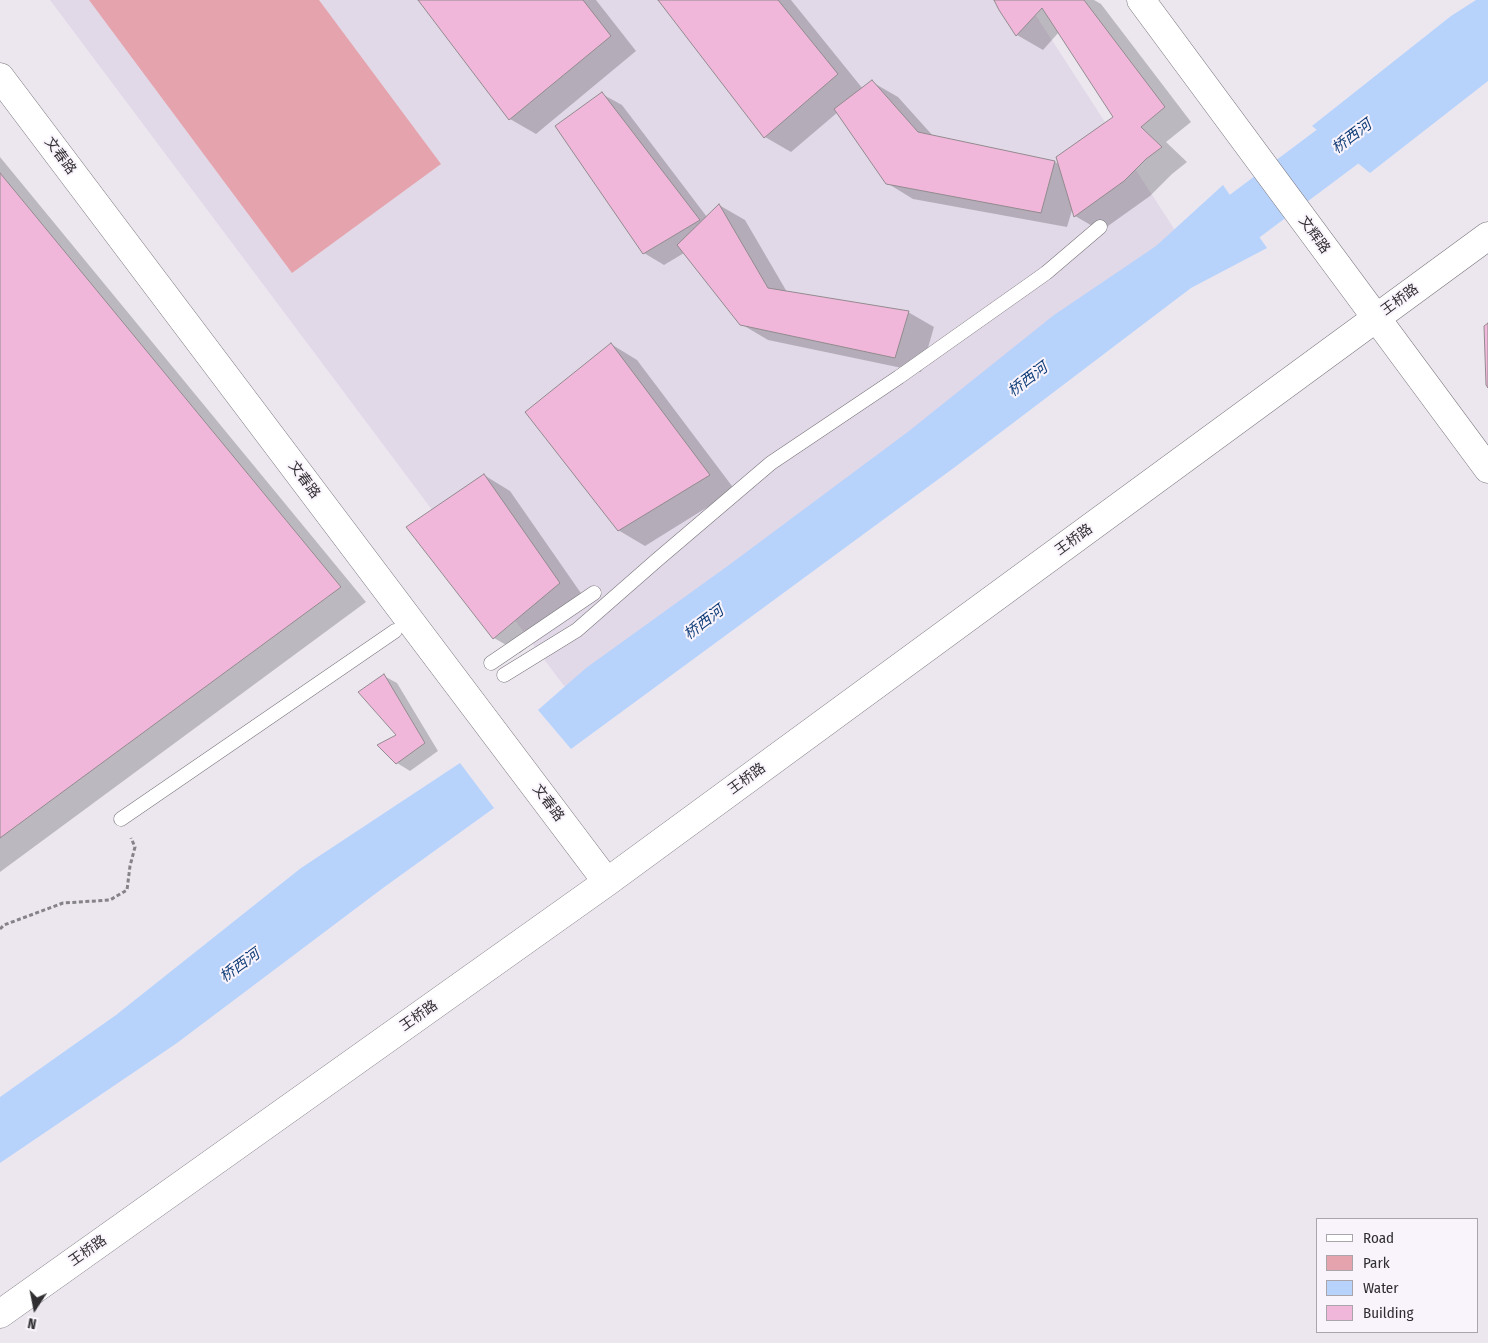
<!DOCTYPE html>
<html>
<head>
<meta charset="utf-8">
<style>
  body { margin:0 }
  #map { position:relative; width:1488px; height:1343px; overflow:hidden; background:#ece7ef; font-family:"Fira Sans Condensed",sans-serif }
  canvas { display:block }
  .legend { position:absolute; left:1316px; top:1218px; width:162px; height:115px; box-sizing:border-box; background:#f9f4fc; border:1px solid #a9a5ab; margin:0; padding:6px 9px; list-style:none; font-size:15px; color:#302e31 }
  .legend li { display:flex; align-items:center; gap:10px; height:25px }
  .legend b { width:25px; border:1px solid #a9a5ab }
  .north { position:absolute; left:10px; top:1283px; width:50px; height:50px; -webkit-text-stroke:4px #f9f4fc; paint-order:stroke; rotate:191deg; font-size:14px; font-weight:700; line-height:20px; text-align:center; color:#302e31 }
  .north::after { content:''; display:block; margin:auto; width:18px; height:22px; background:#302e31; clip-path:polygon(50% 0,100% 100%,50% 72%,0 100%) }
</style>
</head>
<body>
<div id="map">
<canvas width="1488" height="1343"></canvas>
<ul class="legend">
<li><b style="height:6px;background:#fff"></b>Road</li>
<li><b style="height:14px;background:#e5a4ad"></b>Park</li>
<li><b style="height:14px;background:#b7d3fc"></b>Water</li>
<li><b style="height:14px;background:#f1b7db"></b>Building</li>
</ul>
<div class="north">N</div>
</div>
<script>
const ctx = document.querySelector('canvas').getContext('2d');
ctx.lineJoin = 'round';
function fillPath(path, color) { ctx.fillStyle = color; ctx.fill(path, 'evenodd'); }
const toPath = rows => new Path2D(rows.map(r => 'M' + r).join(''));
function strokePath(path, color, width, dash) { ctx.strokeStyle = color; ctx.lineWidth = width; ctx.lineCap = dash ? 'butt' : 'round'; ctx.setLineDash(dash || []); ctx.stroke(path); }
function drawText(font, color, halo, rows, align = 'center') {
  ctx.font = font + ' "Fira Sans Condensed","Noto Sans SC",sans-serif'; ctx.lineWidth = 4; ctx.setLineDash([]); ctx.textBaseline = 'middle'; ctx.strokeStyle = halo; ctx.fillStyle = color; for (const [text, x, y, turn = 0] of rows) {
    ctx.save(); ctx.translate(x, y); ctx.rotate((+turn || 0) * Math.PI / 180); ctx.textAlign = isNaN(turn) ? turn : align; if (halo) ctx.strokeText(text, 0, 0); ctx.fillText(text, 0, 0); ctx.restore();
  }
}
fillPath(toPath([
  [50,0,1026,0,1182,241,591,722]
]), '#e2d9e8');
fillPath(toPath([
  [89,0,319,0,441,164,292,273]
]), '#e5a4ad');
fillPath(toPath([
  [1476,0,1488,0,1488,81,1370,173,1312,126,1451,16],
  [1223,185,1267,248,1191,288,955,467,571,749,538,710,586,668,729,565,909,431,1054,315,1156,246],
  [460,763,494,808,383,888,177,1043,0,1163,0,1097,116,1015,301,868]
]), '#b7d3fc');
fillPath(toPath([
  [419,0,596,0,636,51,536,134,510,119],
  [660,0,791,0,863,89,872,82,898,97,934,137,1055,162,1060,165,1115,117,1059,32,1043,50,1017,35,1000,10,995,0,1094,0,1101,4,1191,122,1166,142,1187,162,1172,174,1150,196,1101,231,1075,216,1073,207,1067,227,913,199,887,183,838,112,791,152,765,137],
  [602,94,622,105,707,217,719,205,745,220,787,292,908,312,934,327,921,372,768,340,741,324,684,253,664,265,644,253],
  [0,157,366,602,0,872],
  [611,344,637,360,735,490,645,546,618,530],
  [484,475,510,491,585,599,520,653,494,638],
  [384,676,397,683,438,751,410,771,397,763,379,746,398,735]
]), '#0003');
strokePath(toPath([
  [1186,260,1488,34]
]), '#b7d3fc', 52);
const building = toPath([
  [418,0,583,0,611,36,509,120,418,0],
  [658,0,778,0,838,74,764,138,658,0],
  [994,0,1084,0,1165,107,1141,127,1162,147,1146,159,1124,181,1074,217,1056,157,1113,117,1042,8,1016,36,999,10,994,0],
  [872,80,918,132,1055,161,1041,213,886,184,834,109,872,80],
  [602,92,700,220,643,254,555,126,602,92],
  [0,173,341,587,0,838,0,173],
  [719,204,768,288,909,311,895,358,740,325,677,245,719,204],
  [1488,323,1488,388,1486,385,1484,326,1488,323],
  [611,343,710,475,618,531,525,412,611,343],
  [484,474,560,583,493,639,406,527,484,474],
  [384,674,425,743,396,764,377,745,396,735,358,692,384,674]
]);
fillPath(building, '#f1b7db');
strokePath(building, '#938b8f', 1);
const service = toPath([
  [491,663,594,593],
  [504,675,577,630,657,560,771,463,899,377,1046,273,1100,227],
  [121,819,395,631]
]);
const tertiary = toPath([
  [1141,0,1488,469],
  [0,77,607,882],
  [0,1314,607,882,1488,236]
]);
strokePath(service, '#7b767d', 15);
strokePath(tertiary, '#7b767d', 29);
strokePath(toPath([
  [0,929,4,925,63,903,110,900,127,890,130,866,135,847,131,838]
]), '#868388', 3, [4, 2.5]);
strokePath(service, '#fff', 14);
strokePath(tertiary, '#fff', 28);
drawText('14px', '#302e31', '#f9f4fc', [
  ["文春路",60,156,53],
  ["文辉路",1314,235,54],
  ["王桥路",1400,300,-36],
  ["文春路",304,480,53],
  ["王桥路",1074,540,-36],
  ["王桥路",747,779,-36],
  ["文春路",548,803,53],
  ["王桥路",419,1016,-35],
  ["王桥路",88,1251,-35]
]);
drawText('italic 15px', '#123f79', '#f9f4fc', [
  ["桥西河",1352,137,-37],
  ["桥西河",1028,380,-37],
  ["桥西河",704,623,-37],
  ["桥西河",240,966,-36]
]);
</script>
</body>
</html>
